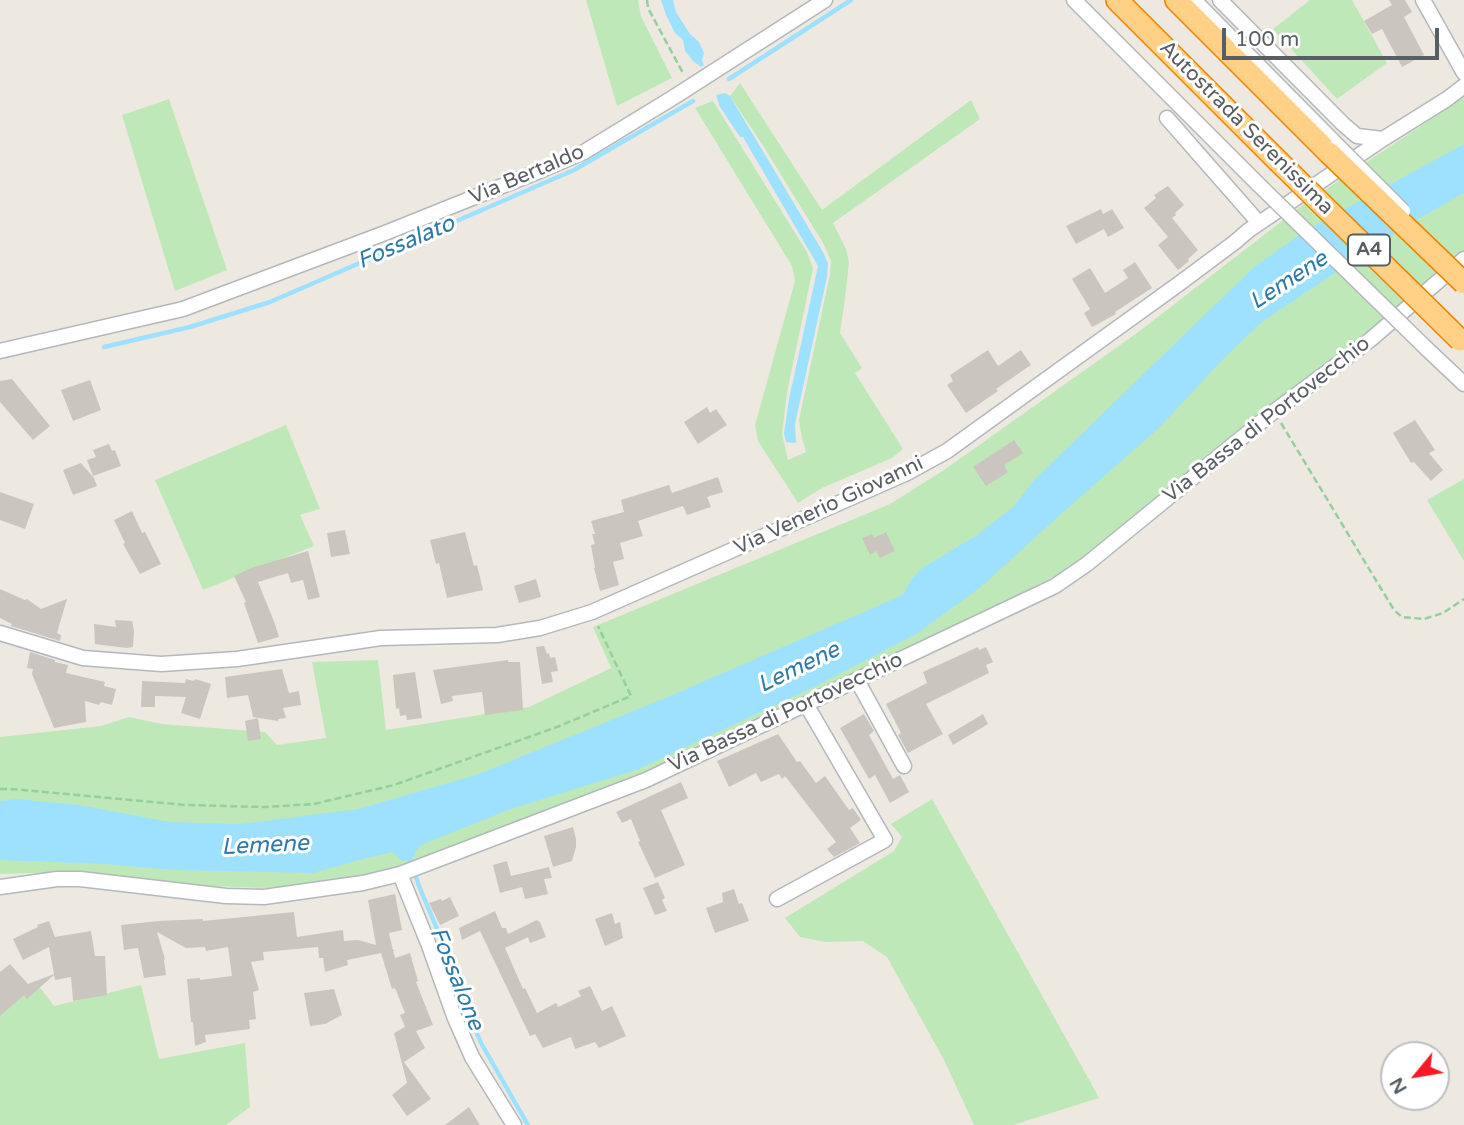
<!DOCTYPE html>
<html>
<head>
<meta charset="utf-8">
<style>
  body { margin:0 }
  #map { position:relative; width:1464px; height:1125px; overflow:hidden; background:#eee9e0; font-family:"Varela Round",sans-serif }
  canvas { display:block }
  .north { position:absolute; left:1380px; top:1041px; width:70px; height:70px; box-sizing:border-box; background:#fff; border:2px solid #bdbfc1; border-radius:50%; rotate:240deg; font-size:19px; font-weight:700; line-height:28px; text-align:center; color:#595e63 }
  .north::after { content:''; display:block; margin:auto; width:24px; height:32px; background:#fb1924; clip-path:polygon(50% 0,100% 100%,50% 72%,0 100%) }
  .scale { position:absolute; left:1222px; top:28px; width:217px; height:32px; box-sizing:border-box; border:4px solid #595e63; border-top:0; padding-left:9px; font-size:21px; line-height:24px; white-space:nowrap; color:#595e63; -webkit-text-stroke:5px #fff; paint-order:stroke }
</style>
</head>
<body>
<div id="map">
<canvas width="1464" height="1125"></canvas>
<div class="north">N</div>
<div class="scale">100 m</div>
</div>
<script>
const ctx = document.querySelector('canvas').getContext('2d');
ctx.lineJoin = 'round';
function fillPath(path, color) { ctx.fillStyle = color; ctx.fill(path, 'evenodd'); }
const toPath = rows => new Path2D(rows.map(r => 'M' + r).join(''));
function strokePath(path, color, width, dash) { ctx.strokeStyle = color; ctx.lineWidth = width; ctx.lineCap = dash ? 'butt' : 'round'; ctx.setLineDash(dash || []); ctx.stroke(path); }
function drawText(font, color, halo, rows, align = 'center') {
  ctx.font = font + ' "Varela Round",sans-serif'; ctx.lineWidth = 6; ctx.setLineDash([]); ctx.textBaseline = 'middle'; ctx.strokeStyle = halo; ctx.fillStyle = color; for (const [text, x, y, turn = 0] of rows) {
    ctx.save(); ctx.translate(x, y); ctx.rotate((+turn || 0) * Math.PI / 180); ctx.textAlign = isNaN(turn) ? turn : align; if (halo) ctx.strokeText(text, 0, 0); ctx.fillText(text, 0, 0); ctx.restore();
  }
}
fillPath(toPath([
  [586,0,638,0,641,16,672,78,617,106],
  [1310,0,1352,0,1387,63,1337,99,1273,29],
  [740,83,822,210,971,100,980,119,833,223,846,249,849,262,845,299,840,333,862,368,855,373,903,449,892,458,822,488,798,503,758,441,755,425,795,281,792,266,695,108,713,101,807,252,813,268,787,392,782,434,788,460,806,452,802,438,799,420,830,274,831,261,823,243,762,144,730,96],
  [1464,97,1464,254,1082,562,941,634,622,785,404,866,348,881,268,888,176,885,80,872,0,874,0,737,101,726,129,717,162,724,265,732,277,745,326,738,312,662,378,660,386,730,529,707,611,668,593,627,890,504,944,470,1137,333,1304,204],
  [169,99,227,270,175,291,122,115],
  [286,425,320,509,300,515,314,546,203,590,155,480],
  [1464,479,1464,561,1427,500],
  [932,799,1091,1083,1099,1098,1013,1125,974,1125,944,1060,887,957,863,941,825,942,800,937,785,918,894,851,902,837,891,824],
  [35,981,54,1006,141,985,159,1059,245,1043,250,1107,226,1125,0,1125,0,1015]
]), '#bfe8b9');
fillPath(toPath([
  [661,0,673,0,676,12,690,34,699,42,704,53,702,60,704,65,701,67,693,61,685,51,683,40,675,33,666,15],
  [725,93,730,96,823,252,828,263,827,277,795,424,796,443,786,442,784,433,789,399,818,266,743,137,740,137,720,107,716,95],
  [1464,144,1464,193,1401,229,1262,322,1225,357,1160,427,1061,514,982,586,918,633,814,687,639,769,508,810,421,845,416,851,414,857,411,860,402,861,393,852,359,860,313,873,175,870,105,864,0,860,0,801,17,799,80,805,170,822,241,824,358,809,476,775,663,699,903,595,911,580,922,568,977,535,1013,507,1035,479,1253,268,1303,232]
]), '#9ee1ff');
strokePath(toPath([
  [729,79,851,0],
  [104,347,190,327,270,302,574,170,693,101],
  [408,855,419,886,445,948,454,978,481,1043,528,1125]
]), '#9ee1ff', 4.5);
fillPath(toPath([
  [1389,0,1405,0,1412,12,1404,17,1424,55,1402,67,1382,29,1372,34,1364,21,1392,5],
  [1168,186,1184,205,1175,213,1176,215,1172,218,1198,250,1188,259,1189,261,1178,270,1158,245,1168,237,1144,208,1156,198,1154,195],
  [1101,209,1103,214,1112,209,1124,228,1108,237,1104,229,1076,244,1066,226],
  [1135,262,1152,288,1115,312,1116,314,1092,327,1084,313,1090,309,1072,279,1090,268,1105,293,1128,278,1123,270],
  [988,350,998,366,1021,350,1031,365,996,389,998,391,966,413,947,385,953,381,950,375],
  [12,379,50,426,33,440,0,402,0,381],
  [90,380,101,410,73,421,61,390],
  [707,407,710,413,716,409,727,425,698,444,684,422],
  [1415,420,1435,450,1429,453,1443,470,1431,481,1414,462,1411,463,1393,433],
  [1014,440,1023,453,1004,465,1008,472,986,486,973,467],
  [109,444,112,451,115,450,121,466,93,476,87,460,96,457,93,450],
  [81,463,94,478,97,486,73,495,63,470],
  [718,477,723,492,707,497,711,507,687,515,683,506,638,521,643,536,620,543,624,559,613,562,619,585,600,591,594,568,595,568,591,545,595,544,592,534,595,534,591,521,624,512,621,500,669,485,672,493],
  [0,492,34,504,25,529,0,520],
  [132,511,142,533,145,532,161,564,140,574,123,544,125,543,114,520],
  [345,530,350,554,331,557,327,533],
  [465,532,474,566,477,565,483,590,447,598,439,563,436,564,430,540],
  [886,532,895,551,880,558,876,551,870,555,862,538,872,534,874,538],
  [308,551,320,597,308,600,303,580,291,583,288,573,258,582,275,624,279,637,258,643,244,603,246,602,234,576,251,568],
  [536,579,541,597,519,603,514,586],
  [0,589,25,600,27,599,41,609,67,599,57,633,61,635,60,641,11,626,12,624,0,618],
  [115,620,132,621,134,631,133,647,127,648,95,644,94,624,116,627],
  [544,646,547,654,549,653,550,658,555,657,558,671,551,672,553,682,542,684,536,647],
  [978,647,979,650,986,647,993,662,986,665,989,673,926,704,943,734,908,753,898,735,901,733,886,704,927,683,923,672],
  [30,652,55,660,55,662,68,665,66,673,105,682,104,686,116,689,112,705,101,702,99,705,85,701,86,722,54,728,32,674,33,669,27,668],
  [508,660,508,662,520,662,523,710,485,715,482,692,452,696,453,701,441,704,433,670],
  [282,669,289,693,299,691,301,705,283,708,286,718,278,719,278,721,253,717,248,695,227,698,225,677],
  [415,672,422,718,407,720,406,715,400,716,399,708,396,709,393,675],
  [186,679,194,681,195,679,211,684,200,719,181,713,186,697,155,696,155,707,141,707,142,681,185,683],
  [864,714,874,731,869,735,893,779,900,775,909,792,890,803,875,775,869,779,840,728],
  [983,714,988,724,953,745,948,735],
  [258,718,261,739,248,741,245,721],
  [778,734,797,762,800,761,816,783,825,776,849,810,853,808,861,820,850,828,860,843,834,857,827,849,836,842,785,776,782,779,779,774,761,782,756,773,729,787,717,761],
  [681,782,688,798,661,810,685,865,655,878,638,842,640,841,631,819,622,823,616,812],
  [573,827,576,839,576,847,572,861,553,867,544,836],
  [507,861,511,876,549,867,552,878,544,879,548,894,525,899,522,887,500,893,493,865],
  [658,882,665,898,662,900,667,911,655,915,643,888],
  [734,889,739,904,742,903,749,921,715,933,706,908,723,902,722,893],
  [395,894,402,930,389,933,393,950,395,951,393,951,395,958,410,953,418,981,416,982,433,1025,416,1031,425,1048,404,1062,431,1099,407,1116,392,1095,407,1083,394,1033,405,1027,400,1015,405,1013,395,988,392,989,381,953,347,960,348,965,325,972,323,958,319,958,318,947,263,952,264,960,251,962,259,990,253,992,256,1019,249,1020,250,1029,205,1035,206,1042,195,1046,193,1022,191,1022,187,979,200,978,200,980,232,976,228,947,206,951,205,947,186,948,157,932,165,959,164,960,166,975,144,978,138,948,124,950,121,925,158,921,203,919,203,921,294,912,297,937,343,930,344,941,358,940,376,945,368,900],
  [450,897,459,916,440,925,429,903,441,899,442,901],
  [495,911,502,928,506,928,508,934,537,920,539,922,540,922,546,937,530,943,528,937,505,948,523,989,525,988,537,1013,556,1003,558,1007,581,996,578,991,590,986,602,1011,612,1006,626,1036,599,1048,595,1042,575,1049,571,1037,543,1048,535,1034,530,1036,480,931,462,940,459,928],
  [612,913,615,924,620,922,623,938,605,946,595,919],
  [49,921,55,937,91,931,95,956,105,956,107,995,73,1001,71,977,55,980,54,975,27,999,24,995,0,1016,0,972,10,964,28,984,54,974,49,947,23,960,13,939,38,927,37,925],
  [334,989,342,1015,325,1024,310,1026,304,993],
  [469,1107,480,1125,445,1125]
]), '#cbc5bf');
const minor = toPath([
  [1074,0,1259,185],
  [1194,0,1337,145],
  [1220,0,1343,124,1357,136,1383,139],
  [1423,0,1464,73],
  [1167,118,1259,223],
  [1427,349,1464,384],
  [0,351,183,309,385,233,537,172,584,152,674,97,825,0],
  [0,633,83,658,161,664,237,659,381,638,497,635,540,628,592,612,907,473,947,451,1180,283,1235,242,1249,230,1383,139,1447,99,1464,86],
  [857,680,904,766],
  [400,874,428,943,454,1016,472,1057,514,1125],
  [0,887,57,879,80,879,226,896,264,897,363,883,400,874,646,780,1055,586,1087,564,1272,413,1370,340,1464,259],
  [777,899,885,840,806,704]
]);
const highway = toPath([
  [1117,0,1278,161],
  [1176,0,1329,153]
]);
strokePath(minor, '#b3b8bc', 17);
strokePath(highway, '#ed8400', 24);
strokePath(toPath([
  [647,0,648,8,684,75],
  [1281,423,1394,610,1402,617,1424,619,1443,613,1464,599],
  [0,789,12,789,185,805,265,807,314,804,394,785,557,727,631,696,598,626]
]), '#94cf9d', 2.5, [7, 3.5]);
strokePath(minor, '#fff', 14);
strokePath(highway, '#ffd085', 21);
const minorBridge = toPath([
  [1337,145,1403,211],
  [1259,185,1427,349]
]);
const highwayBridge = toPath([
  [1329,153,1464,283],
  [1278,161,1460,340]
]);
strokePath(minorBridge, '#b3b8bc', 17, []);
strokePath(highwayBridge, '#ed8400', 24, []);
strokePath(minorBridge, '#fff', 14);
strokePath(highwayBridge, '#ffd085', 21);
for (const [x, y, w] of [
  [1369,250,42]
]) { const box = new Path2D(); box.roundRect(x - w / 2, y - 15.5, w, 31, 5); ctx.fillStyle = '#fff'; ctx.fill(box); strokePath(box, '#595e63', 2); }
drawText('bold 19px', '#595e63', null, [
  ["A4",1369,250]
]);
drawText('21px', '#595e63', '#fff', [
  ["Autostrada Serenissima",1246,128,45],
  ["Via Bertaldo",527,175,-23],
  ["Via Bassa di Portovecchio",1267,420,-38],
  ["Via Venerio Giovanni",829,506,-25],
  ["Via Bassa di Portovecchio",786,713,-25]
]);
drawText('italic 23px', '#2e7aa8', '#fff', [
  ["Fossalato",406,243,-23],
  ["Lemene",1289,281,-33],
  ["Lemene",799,668,-26],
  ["Lemene",265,846,-3],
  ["Fossalone",456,979,68]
]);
</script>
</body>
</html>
